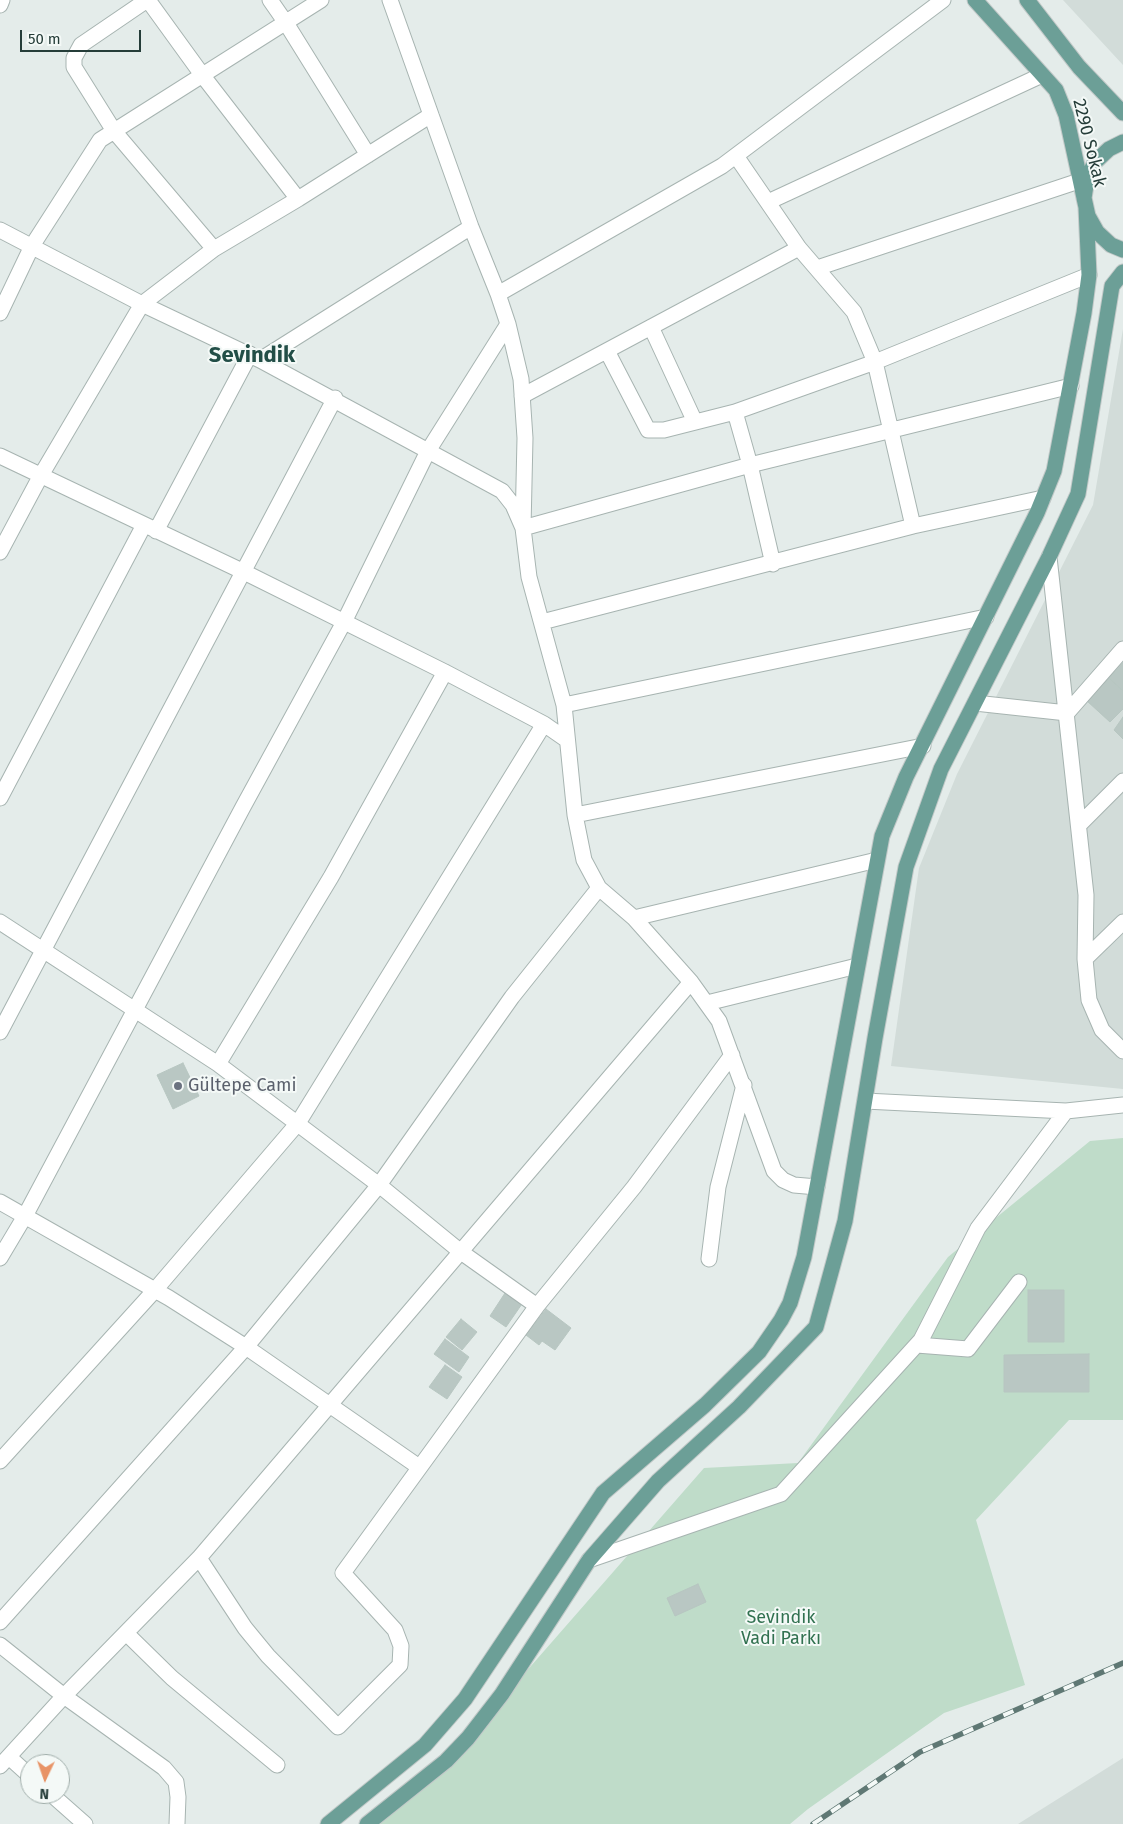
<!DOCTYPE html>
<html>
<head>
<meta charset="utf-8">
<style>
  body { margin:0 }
  #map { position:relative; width:1123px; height:1824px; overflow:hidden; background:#e4ecea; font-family:"Fira Sans",sans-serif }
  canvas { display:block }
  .north { position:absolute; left:20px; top:1754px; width:50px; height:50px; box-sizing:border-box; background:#f4f9f7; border:1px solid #a1aeab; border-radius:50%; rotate:183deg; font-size:14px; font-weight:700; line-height:20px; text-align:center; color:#253d39 }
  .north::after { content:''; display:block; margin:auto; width:18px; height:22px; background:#e89366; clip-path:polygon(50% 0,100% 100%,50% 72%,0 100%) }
  .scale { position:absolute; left:20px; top:30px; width:121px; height:22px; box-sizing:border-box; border:2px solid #253d39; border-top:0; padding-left:6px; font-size:15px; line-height:18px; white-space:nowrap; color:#253d39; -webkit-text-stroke:4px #f4f9f7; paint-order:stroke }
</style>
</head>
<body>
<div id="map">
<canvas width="1123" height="1824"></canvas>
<div class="north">N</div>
<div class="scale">50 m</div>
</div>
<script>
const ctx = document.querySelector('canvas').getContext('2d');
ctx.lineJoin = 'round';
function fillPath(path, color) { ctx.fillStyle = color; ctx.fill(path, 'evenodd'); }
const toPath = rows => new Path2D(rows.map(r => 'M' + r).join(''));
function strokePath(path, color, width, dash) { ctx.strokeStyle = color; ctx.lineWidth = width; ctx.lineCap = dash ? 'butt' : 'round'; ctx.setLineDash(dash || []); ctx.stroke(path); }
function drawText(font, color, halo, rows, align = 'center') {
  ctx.font = font + ' "Fira Sans",sans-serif'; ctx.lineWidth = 4; ctx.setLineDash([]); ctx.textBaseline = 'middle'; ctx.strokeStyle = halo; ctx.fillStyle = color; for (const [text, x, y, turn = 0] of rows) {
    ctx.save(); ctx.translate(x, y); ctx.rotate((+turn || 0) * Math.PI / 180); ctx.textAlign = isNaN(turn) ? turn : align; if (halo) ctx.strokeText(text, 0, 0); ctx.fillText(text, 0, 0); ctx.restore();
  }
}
fillPath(toPath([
  [1063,0,1123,0,1123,65],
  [1123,329,1123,1089,891,1066,919,868,957,774,1093,505],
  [1123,1758,1123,1824,1018,1824]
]), '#d2dcd9');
fillPath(toPath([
  [1123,1138,1123,1420,1069,1420,976,1520,1025,1685,944,1713,808,1809,790,1824,367,1824,468,1738,704,1468,798,1463,948,1257,1090,1141]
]), '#bfdcc9');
const building = toPath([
  [1123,663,1123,691,1109,678,1123,663],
  [1109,678,1123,691,1123,709,1110,722,1087,701,1109,678],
  [1123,717,1123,739,1114,730,1123,717],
  [183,1063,199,1096,173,1109,157,1075,183,1063],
  [507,1290,524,1301,506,1327,490,1316,507,1290],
  [1028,1290,1064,1290,1064,1342,1028,1342,1028,1290],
  [546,1309,571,1328,555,1350,542,1341,539,1345,526,1335,546,1309],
  [461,1319,477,1332,462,1350,446,1337,461,1319],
  [445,1339,469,1357,459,1372,434,1354,445,1339],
  [1089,1354,1089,1392,1004,1392,1004,1355,1089,1354],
  [445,1365,462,1377,447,1399,429,1387,445,1365],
  [698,1584,706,1602,675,1616,667,1598,698,1584]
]);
fillPath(building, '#b9c7c3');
strokePath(building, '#b7c6c1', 1);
const minor = toPath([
  [147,0,81,45,74,58,74,67,114,131,214,249],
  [148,0,203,76,298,199],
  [270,0,286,23,368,155],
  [390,0,471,227,498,294,508,324,521,379,525,438,523,528,529,577,564,705,575,815,584,860,599,888,634,918,691,982,719,1021,774,1171,783,1180,794,1185,817,1187],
  [0,5,2,0],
  [736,156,799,248,854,312,875,362,913,526],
  [768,202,1042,75],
  [0,230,142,304,260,360,502,491,513,505,523,528,750,465,1071,386],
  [817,268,1079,181],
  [498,294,722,166,943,0],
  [0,313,32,246,100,140,321,0],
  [651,327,695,422],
  [607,351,648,430,664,430,735,412,875,362,1089,275],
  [260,360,471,227],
  [522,396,799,248],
  [735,412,750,465,773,564],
  [0,456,244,572,445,672,544,724,567,740],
  [156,531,250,354],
  [0,552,40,477,142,304,214,249,298,199,431,115],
  [1049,557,1086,895,1085,959,1089,1000,1102,1030,1123,1051],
  [542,622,913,526,1043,498],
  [975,703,1067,713],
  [564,705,986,617],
  [1067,713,1123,649],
  [0,798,144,525],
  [575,815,923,746],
  [1079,825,1123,781],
  [634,918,877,860],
  [0,922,218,1064,379,1185,461,1252,537,1306],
  [1085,959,1123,922],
  [707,1003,857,966],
  [0,1032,335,398],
  [218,1064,331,877,445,672],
  [865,1101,1066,1111,1123,1105],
  [0,1202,169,1298,246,1347,419,1467],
  [0,1258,25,1216,243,807,344,622,428,451,508,324],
  [709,1259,718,1187,744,1085],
  [917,1345,968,1349,1019,1282],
  [0,1461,155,1290,298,1123,544,724],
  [199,1558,245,1628,268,1656,338,1727,400,1665,401,1646,395,1630,343,1573,537,1306,634,1187,732,1055],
  [589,1560,781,1494,921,1340,978,1228,1066,1111],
  [0,1622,246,1347,379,1185,512,997,599,888],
  [126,1633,172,1678,277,1765],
  [0,1645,64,1696,164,1768,176,1782,178,1797,177,1824],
  [9,1757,30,1776],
  [0,1766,64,1696,199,1558,691,982],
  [51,1794,85,1824]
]);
const major = toPath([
  [1027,0,1079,67,1123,113],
  [1123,142,1109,149,1095,162,1087,179,1084,198,1088,216,1097,232,1111,245,1123,250],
  [328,1824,425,1745,465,1699,603,1493,705,1405,759,1352,781,1320,790,1303,804,1257,882,836,906,777,1037,513,1054,471,1084,313,1089,275,1086,207,1066,115,1056,90,975,0],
  [367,1824,446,1761,468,1738,502,1694,589,1560,658,1481,739,1407,816,1327,845,1221,875,1038,906,867,941,769,1049,557,1078,494,1112,286,1123,272]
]);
strokePath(minor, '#a7b4b1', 17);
strokePath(major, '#c2c9c8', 17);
strokePath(minor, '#fff', 15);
strokePath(major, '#6c9f97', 15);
const rail = toPath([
  [813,1824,920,1752,1123,1663]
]);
strokePath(rail, '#5f7874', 5.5);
strokePath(rail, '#f4f9f7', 4, [11]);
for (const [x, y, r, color] of [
  [178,1086,5,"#6b7280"]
]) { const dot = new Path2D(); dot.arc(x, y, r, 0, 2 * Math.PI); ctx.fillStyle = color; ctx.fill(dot); strokePath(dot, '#f4f9f7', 2); }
drawText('18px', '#253d39', '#f4f9f7', [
  ["2290 Sokak",1089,143,76]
]);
drawText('18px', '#5b616d', '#f4f9f7', [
  ["Gültepe Cami",188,1086]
], 'left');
drawText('18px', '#317150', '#f4f9f7', [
  ["Sevindik",781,1618],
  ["Vadi Parkı",781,1639]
]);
drawText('bold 22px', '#224e47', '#f4f9f7', [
  ["Sevindik",252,356]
]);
</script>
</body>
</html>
